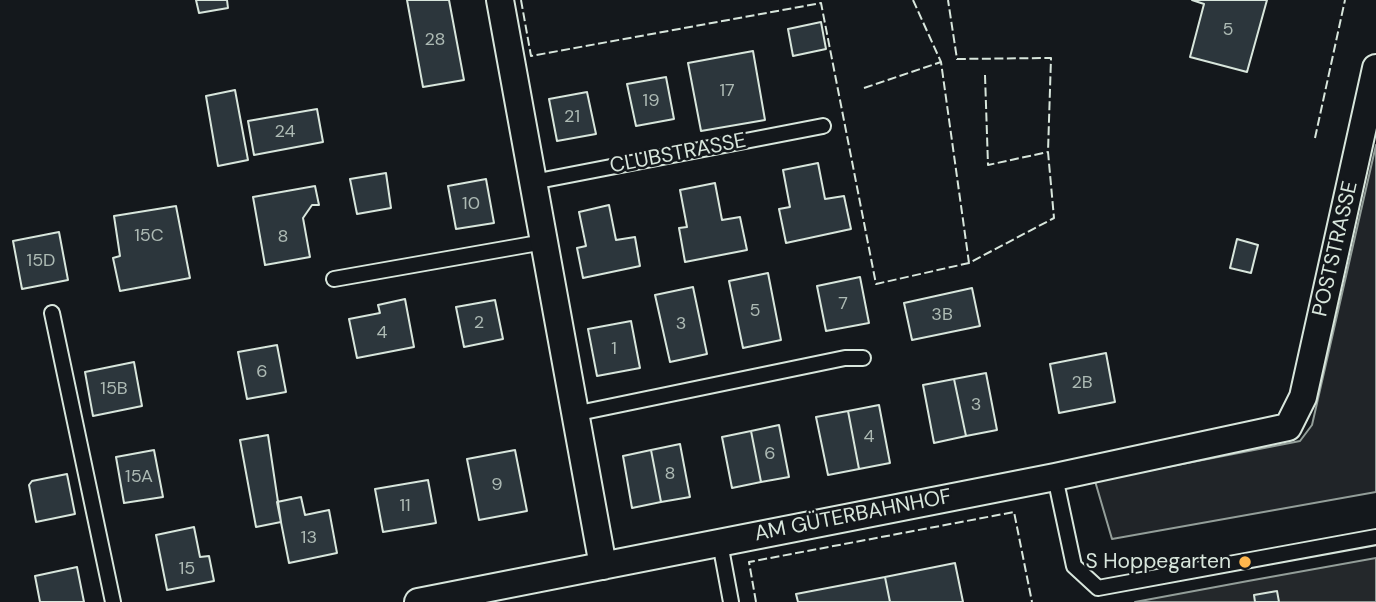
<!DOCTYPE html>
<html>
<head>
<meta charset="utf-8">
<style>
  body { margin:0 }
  canvas { display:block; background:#14181c }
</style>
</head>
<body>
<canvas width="1376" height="602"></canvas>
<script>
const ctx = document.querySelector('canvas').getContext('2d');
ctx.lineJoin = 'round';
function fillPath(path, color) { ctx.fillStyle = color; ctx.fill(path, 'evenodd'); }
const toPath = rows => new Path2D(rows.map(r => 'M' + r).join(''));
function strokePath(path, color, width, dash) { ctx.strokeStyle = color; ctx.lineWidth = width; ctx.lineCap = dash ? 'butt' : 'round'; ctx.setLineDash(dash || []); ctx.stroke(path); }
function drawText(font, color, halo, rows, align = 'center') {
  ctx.font = font + ' "DM Sans",sans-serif'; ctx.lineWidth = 5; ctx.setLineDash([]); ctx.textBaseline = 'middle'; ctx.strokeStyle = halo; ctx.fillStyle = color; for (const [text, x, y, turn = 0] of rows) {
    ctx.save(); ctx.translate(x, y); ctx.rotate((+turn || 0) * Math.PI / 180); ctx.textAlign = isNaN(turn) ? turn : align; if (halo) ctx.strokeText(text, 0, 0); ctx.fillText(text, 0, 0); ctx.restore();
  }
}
const green = toPath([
  [1376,145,1376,492,1112,539,1095,481,1300,441,1312,425,1376,145]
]);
fillPath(green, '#202428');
strokePath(green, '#939e99', 2);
const parking = toPath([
  [1376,558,1376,602,1135,602,1248,581,1376,558]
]);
fillPath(parking, '#24282b');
strokePath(parking, '#939e99', 2);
const building = toPath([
  [196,0,227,0,228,8,199,13,196,0],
  [407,0,449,0,464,80,423,87,407,0],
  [1267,0,1247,72,1190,57,1204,4,1192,0,1267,0],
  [821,22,826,49,793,56,788,29,821,22],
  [753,51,765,120,701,131,688,63,753,51],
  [666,77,674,119,636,126,627,84,666,77],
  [235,90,248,160,218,166,206,96,235,90],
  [587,92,596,134,557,141,549,99,587,92],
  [317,109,323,142,254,155,248,121,317,109],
  [818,163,825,199,844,196,851,229,786,243,779,209,790,207,783,170,818,163],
  [386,173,391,208,357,214,350,179,386,173],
  [486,179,494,223,456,229,448,186,486,179],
  [715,183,722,220,740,217,747,250,685,262,679,228,687,227,680,190,715,183],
  [315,186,319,205,312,205,303,218,310,257,265,265,253,197,315,186],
  [609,205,616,240,635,237,640,266,583,278,577,248,586,246,579,212,609,205],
  [176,206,190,278,120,291,113,258,120,256,114,216,176,206],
  [59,232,68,280,22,289,13,241,59,232],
  [1237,239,1258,245,1251,273,1230,268,1237,239],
  [768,273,781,340,743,348,729,281,768,273],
  [860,277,869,323,826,331,817,286,860,277],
  [693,287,707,354,670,362,655,295,693,287],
  [972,288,980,326,912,340,904,303,972,288],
  [405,299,414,347,357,358,349,319,380,313,378,305,405,299],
  [495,300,503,339,464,347,456,307,495,300],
  [631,321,640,368,597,376,588,329,631,321],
  [277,345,286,392,247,399,238,352,277,345],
  [1106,353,1115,402,1059,413,1050,364,1106,353],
  [134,362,142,406,93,416,85,372,134,362],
  [986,373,997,430,966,436,954,379,986,373],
  [954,379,966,436,934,443,923,385,954,379],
  [879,405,890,463,859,469,848,411,879,405],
  [848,411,859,469,828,475,816,417,848,411],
  [779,425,789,477,761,482,751,431,779,425],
  [751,431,761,482,732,488,722,437,751,431],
  [268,435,281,522,256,527,240,440,268,435],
  [680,444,690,497,661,502,651,450,680,444],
  [154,450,163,497,124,503,116,457,154,450],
  [515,450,527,511,479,520,467,459,515,450],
  [651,450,661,502,632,508,623,456,651,450],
  [67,474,75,514,36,522,29,485,32,481,67,474],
  [428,480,436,523,383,532,375,489,428,480],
  [301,497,305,515,329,510,337,553,289,563,277,502,301,497],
  [194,527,200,557,209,556,214,581,167,590,156,535,194,527],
  [955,563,963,602,890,602,885,577,955,563],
  [77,567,84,602,40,602,35,576,77,567],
  [885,577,890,602,798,602,796,594,885,577],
  [1277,591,1279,602,1255,602,1254,595,1277,591]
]);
fillPath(building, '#2c363c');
strokePath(building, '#d8e6dc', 2);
const service = toPath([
  [533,182,823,126],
  [334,279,544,242],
  [52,313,113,602],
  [574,414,845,358,863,358],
  [1055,477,1074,566,1098,588,1376,537],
  [720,543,731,602]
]);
const minor = toPath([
  [500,0,603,566],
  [418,602,1055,477,1288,427,1303,397,1376,68]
]);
strokePath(service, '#d8e6dc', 18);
strokePath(minor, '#d8e6dc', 30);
strokePath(service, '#14181c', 14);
strokePath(minor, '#14181c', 26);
strokePath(toPath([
  [521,0,531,56,821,3,876,284,969,263,1054,218,1048,152,1051,58,957,59,948,0],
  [913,0,941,62,969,263],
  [985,75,988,165,1048,152],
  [864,88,941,62],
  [1315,138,1345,0],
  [756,602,749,562,1014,512,1032,602]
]), '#d8e6dc', 2, [9, 3.5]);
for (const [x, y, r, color] of [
  [1245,562,7,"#ffb74d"]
]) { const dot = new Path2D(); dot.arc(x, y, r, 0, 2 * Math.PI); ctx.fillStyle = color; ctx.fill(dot); strokePath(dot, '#14181c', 2.5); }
drawText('18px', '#adbab4', null, [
  ["5",1228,30],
  ["28",435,40],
  ["17",727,91],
  ["19",651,101],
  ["21",572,117],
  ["24",285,132],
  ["10",471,204],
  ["15C",149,236],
  ["8",283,237],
  ["15D",41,261],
  ["7",843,304],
  ["5",755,311],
  ["3B",942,315],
  ["2",479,323],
  ["3",681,324],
  ["4",382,333],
  ["1",614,349],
  ["6",262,372],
  ["2B",1082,383],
  ["15B",114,389],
  ["3",976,405],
  ["4",869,437],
  ["6",770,454],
  ["8",670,474],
  ["15A",139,477],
  ["9",497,485],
  ["11",405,506],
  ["13",309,538],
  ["15",187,569]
]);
drawText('21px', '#d8e6dc', '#14181c', [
  ["CLUBSTRASSE",678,154,-11],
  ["POSTSTRASSE",1336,249,-77],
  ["AM GÜTERBAHNHOF",853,516,-11]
]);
drawText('21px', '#d8e6dc', '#14181c', [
  ["S Hoppegarten",1231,562]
], 'right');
</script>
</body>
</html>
